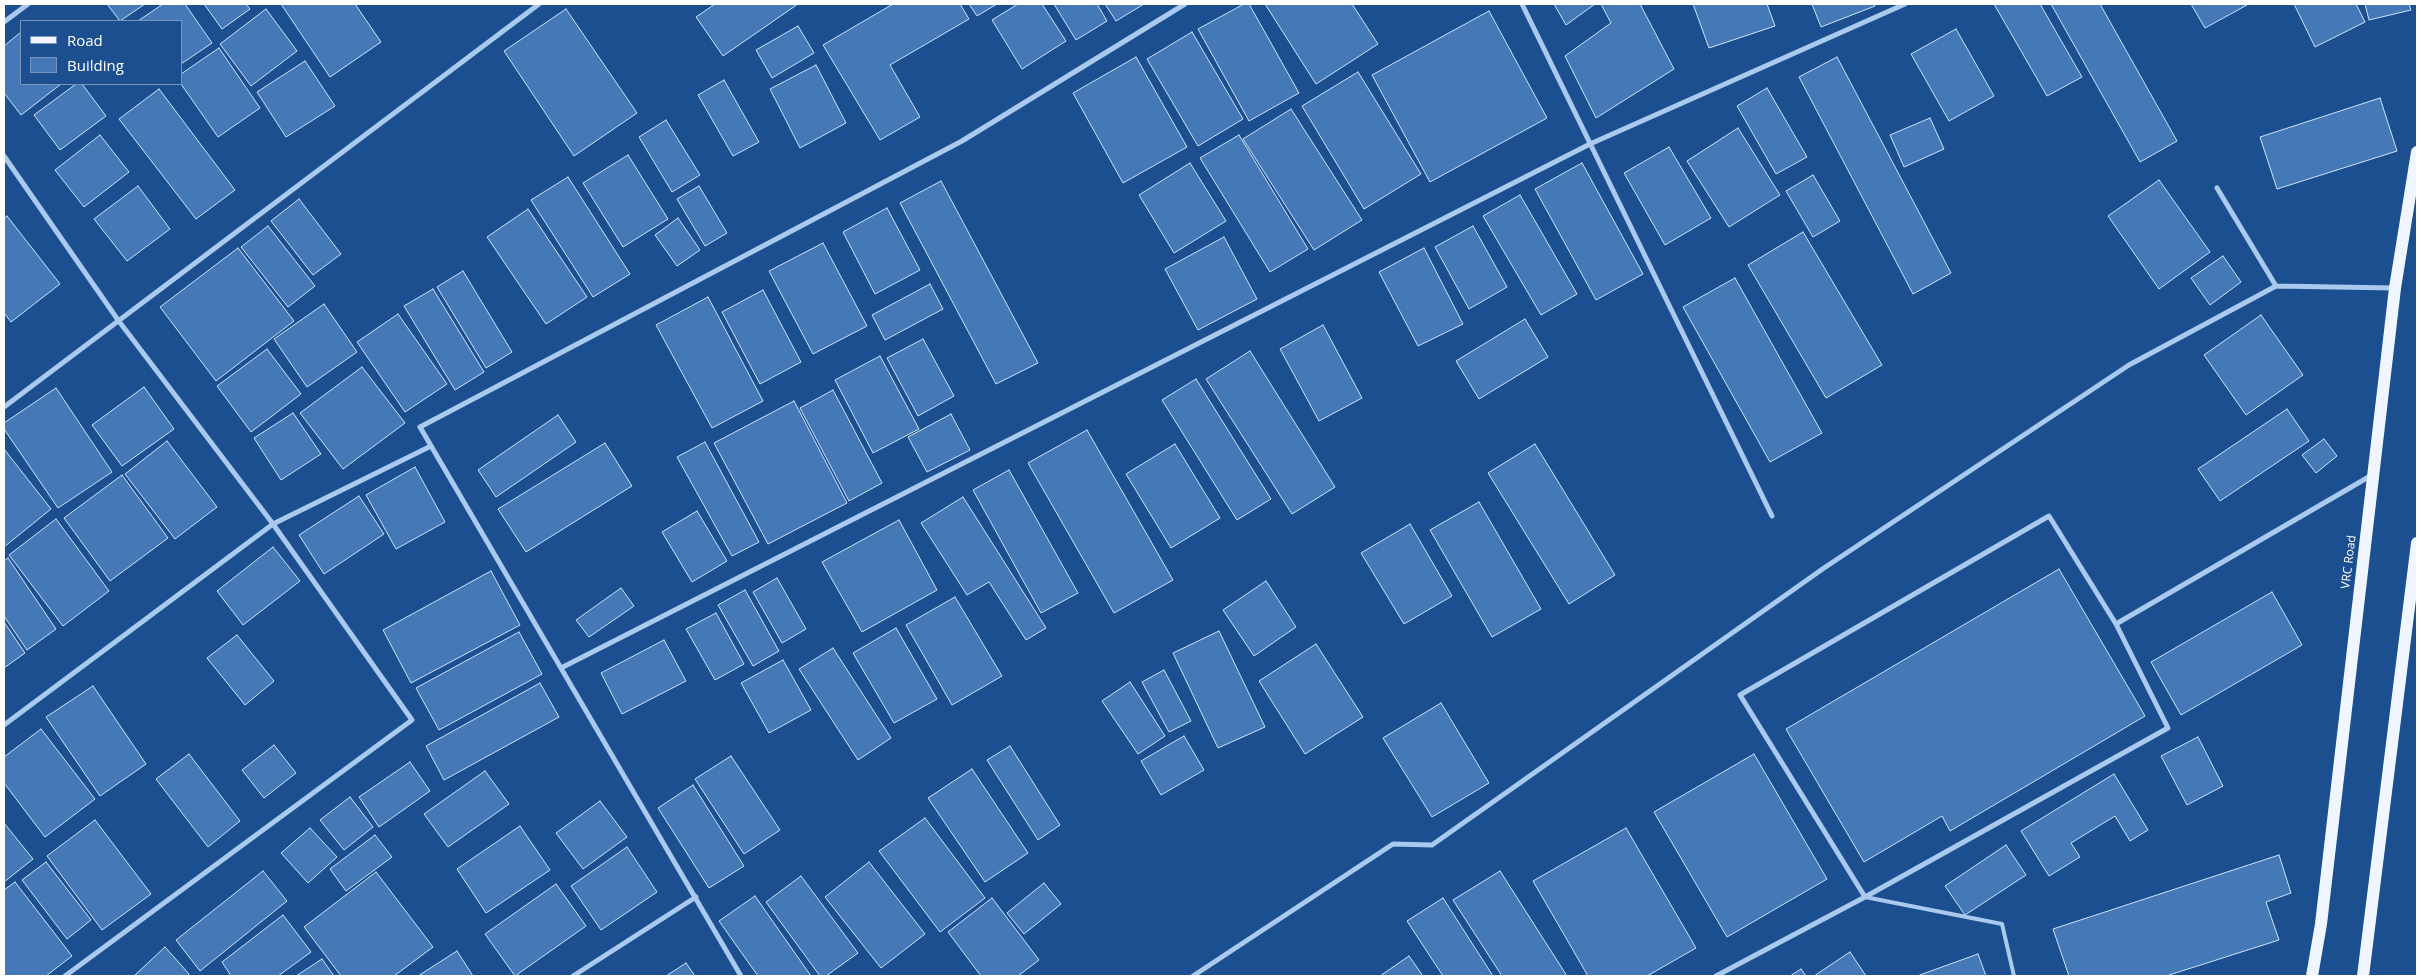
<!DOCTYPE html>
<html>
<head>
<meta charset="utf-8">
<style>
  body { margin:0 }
  #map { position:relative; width:2421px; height:980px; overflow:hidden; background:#1b4f8f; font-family:"Open Sans",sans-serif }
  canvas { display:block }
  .frame { position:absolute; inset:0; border:5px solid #fff; pointer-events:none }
  .legend { position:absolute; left:20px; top:20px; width:162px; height:65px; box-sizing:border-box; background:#1b4f8f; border:1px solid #7695bc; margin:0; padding:6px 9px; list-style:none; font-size:15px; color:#fff }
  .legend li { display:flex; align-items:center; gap:10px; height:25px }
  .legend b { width:25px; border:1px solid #7695bc }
</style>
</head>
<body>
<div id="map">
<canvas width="2421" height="980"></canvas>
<div class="frame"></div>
<ul class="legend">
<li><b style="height:6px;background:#f0f6ff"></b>Road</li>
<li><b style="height:14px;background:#4478b7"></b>Building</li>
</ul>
</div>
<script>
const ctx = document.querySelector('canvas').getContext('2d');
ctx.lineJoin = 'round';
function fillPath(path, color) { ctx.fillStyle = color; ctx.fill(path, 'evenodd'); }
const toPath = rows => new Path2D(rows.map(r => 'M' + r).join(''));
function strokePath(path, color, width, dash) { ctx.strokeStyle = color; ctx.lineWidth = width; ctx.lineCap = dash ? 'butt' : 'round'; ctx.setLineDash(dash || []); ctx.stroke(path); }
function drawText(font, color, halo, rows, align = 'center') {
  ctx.font = font + ' "Open Sans",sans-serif'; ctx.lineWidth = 5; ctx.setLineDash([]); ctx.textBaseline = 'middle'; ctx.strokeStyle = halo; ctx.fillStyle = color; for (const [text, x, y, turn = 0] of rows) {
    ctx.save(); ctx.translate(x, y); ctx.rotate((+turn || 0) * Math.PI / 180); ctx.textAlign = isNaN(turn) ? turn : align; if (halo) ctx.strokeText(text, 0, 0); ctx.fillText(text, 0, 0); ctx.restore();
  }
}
const building = toPath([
  [107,4,145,4,120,21,107,4],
  [163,4,185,4,212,43,181,64,181,21,138,21,163,4],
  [204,4,246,4,250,9,222,29,204,4],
  [281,4,355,4,381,42,330,77,281,4],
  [715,4,798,4,723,56,696,17,715,4],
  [893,4,960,4,969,19,890,65,920,117,880,140,823,45,893,4],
  [969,4,997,4,977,16,969,4],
  [1018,4,1042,4,1066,41,1022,69,992,20,1018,4],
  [1054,4,1097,4,1107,21,1076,40,1054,4],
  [1105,4,1144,4,1116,21,1105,4],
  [1244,4,1249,4,1299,93,1249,121,1198,29,1244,4],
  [1265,4,1352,4,1378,44,1316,84,1265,4],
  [1554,4,1595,4,1566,25,1554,4],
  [1601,4,1640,4,1674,69,1596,118,1565,56,1611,23,1601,4],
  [1693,4,1767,4,1775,26,1709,48,1693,4],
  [1812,4,1874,4,1875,6,1821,27,1812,4],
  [1994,4,2040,4,2082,77,2047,96,1994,4],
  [2051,4,2100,4,2177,141,2140,162,2051,4],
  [2191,4,2246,4,2247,5,2205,28,2191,4],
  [2294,4,2356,4,2365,22,2315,47,2294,4],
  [2365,4,2409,4,2411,10,2369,20,2365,4],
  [266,9,297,51,251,86,220,44,266,9],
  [566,9,637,113,574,156,504,51,566,9],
  [1489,11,1547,118,1430,182,1372,75,1489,11],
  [798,26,814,53,772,78,756,50,798,26],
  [1956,29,1994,96,1949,121,1911,54,1956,29],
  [21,32,21,84,61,84,21,115,4,93,4,46,21,32],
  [1192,32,1243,119,1198,146,1147,59,1192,32],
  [219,48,260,108,218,137,181,84,181,74,219,48],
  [1136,57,1187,147,1123,183,1073,93,1136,57],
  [1837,57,1951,273,1913,294,1799,77,1837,57],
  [305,61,335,106,286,137,257,92,305,61],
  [816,65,846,123,800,148,770,89,816,65],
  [1358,72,1421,174,1364,209,1302,106,1358,72],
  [724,80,759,142,733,156,698,95,724,80],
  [76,84,82,84,106,116,60,150,34,115,76,84],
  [1767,88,1807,157,1776,174,1737,106,1767,88],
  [159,89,235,190,196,219,119,119,159,89],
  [2380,98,2397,151,2277,189,2260,137,2380,98],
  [1291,109,1362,220,1314,250,1243,139,1291,109],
  [1930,118,1944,149,1904,167,1890,135,1930,118],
  [666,120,700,175,672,192,639,137,666,120],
  [1738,128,1780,195,1729,227,1687,161,1738,128],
  [100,135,129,172,84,207,55,170,100,135],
  [1239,135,1308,249,1270,272,1200,158,1239,135],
  [1669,147,1711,218,1665,245,1624,173,1669,147],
  [628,155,668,219,623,247,583,183,628,155],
  [1190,163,1226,221,1174,253,1139,195,1190,163],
  [1582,163,1643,274,1596,300,1535,189,1582,163],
  [1813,175,1840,221,1813,237,1786,191,1813,175],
  [568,177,630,274,593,297,531,200,568,177],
  [2159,180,2210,252,2159,289,2108,216,2159,180],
  [941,181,1038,363,996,384,900,203,941,181],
  [138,186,170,229,127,261,94,219,138,186],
  [699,186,727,233,705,246,677,199,699,186],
  [1520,195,1577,294,1541,315,1483,216,1520,195],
  [299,199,341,254,313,275,271,221,299,199],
  [887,208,920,270,875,294,843,232,887,208],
  [528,209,587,297,546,324,487,237,528,209],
  [7,216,60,284,11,322,4,313,4,219,7,216],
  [678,218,700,250,677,266,655,235,678,218],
  [268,226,315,286,288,307,241,247,268,226],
  [1473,226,1507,287,1469,309,1435,247,1473,226],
  [1803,232,1882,365,1826,398,1748,265,1803,232],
  [1224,237,1257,299,1198,330,1165,269,1224,237],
  [823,243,867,326,813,354,769,271,823,243],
  [238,248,294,321,216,381,160,307,238,248],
  [1424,248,1463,324,1418,346,1379,272,1424,248],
  [2223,256,2241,282,2210,305,2191,278,2223,256],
  [463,271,512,352,486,368,437,287,463,271],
  [1735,278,1822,433,1770,462,1683,307,1735,278],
  [930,284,943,309,885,340,872,315,930,284],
  [433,289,484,372,455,390,404,306,433,289],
  [763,290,801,362,760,384,722,312,763,290],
  [708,297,763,401,712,428,656,325,708,297],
  [324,304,357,352,307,387,274,339,324,304],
  [398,314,447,384,405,412,357,342,398,314],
  [2261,315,2303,375,2246,415,2204,355,2261,315],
  [1525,319,1548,357,1479,399,1456,361,1525,319],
  [1323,325,1362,398,1319,421,1280,349,1323,325],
  [923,339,954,396,918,416,887,358,923,339],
  [267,349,301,394,251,432,217,386,267,349],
  [1250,351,1335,487,1292,514,1206,379,1250,351],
  [880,356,919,429,873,453,835,380,880,356],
  [362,367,405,423,343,469,300,413,362,367],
  [1196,379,1271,499,1237,520,1162,400,1196,379],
  [144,387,174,429,122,466,92,425,144,387],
  [56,388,112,472,58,508,4,429,4,423,56,388],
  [833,390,882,483,849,501,800,408,833,390],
  [794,401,847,503,768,544,714,443,794,401],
  [2287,409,2309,441,2220,501,2198,469,2287,409],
  [293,413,321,454,281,480,254,438,293,413],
  [951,414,970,450,927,472,908,437,951,414],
  [558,415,576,442,496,497,478,470,558,415],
  [1087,430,1173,580,1114,613,1028,463,1087,430],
  [2324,439,2337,456,2316,473,2302,455,2324,439],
  [167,441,217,507,175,539,125,474,167,441],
  [705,442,759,542,732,556,677,457,705,442],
  [605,443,632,486,526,552,498,509,605,443],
  [1175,444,1220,518,1171,548,1126,474,1175,444],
  [1535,444,1615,575,1569,604,1488,473,1535,444],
  [4,449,51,509,4,547,4,449],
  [415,467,445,522,396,549,366,495,415,467],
  [1009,470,1078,593,1041,613,973,490,1009,470],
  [122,475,168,538,110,581,64,518,122,475],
  [359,496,384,534,324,574,299,535,359,496],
  [963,497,1046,628,1026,640,989,582,967,595,921,523,963,497],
  [1479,502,1541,609,1492,637,1430,530,1479,502],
  [697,511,727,561,692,582,662,532,697,511],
  [56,519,109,591,63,626,9,555,56,519],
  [899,520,937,590,862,632,822,562,899,520],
  [1410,524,1452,596,1404,624,1361,553,1410,524],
  [273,547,300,581,243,625,217,591,273,547],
  [8,558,56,629,27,650,4,616,4,561,8,558],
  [2059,569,2145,716,1950,831,1942,816,1864,862,1786,729,2059,569],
  [491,571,520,625,411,683,383,630,491,571],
  [777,578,806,629,782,643,753,592,777,578],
  [1266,581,1296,627,1254,656,1223,610,1266,581],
  [621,588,634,606,589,637,576,620,621,588],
  [745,590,779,651,753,666,718,605,745,590],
  [2272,592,2302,645,2181,715,2151,662,2272,592],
  [955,597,1002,676,952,705,906,625,955,597],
  [716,613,744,664,715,680,686,629,716,613],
  [4,622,25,653,4,668,4,622],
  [896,628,937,699,894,723,853,653,896,628],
  [1219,631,1265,727,1218,748,1173,653,1219,631],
  [519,632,542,674,439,730,416,688,519,632],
  [237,635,274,681,245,705,207,658,237,635],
  [664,640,686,681,622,714,601,673,664,640],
  [1316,644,1363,717,1305,754,1259,681,1316,644],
  [833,648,891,738,858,760,799,669,833,648],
  [783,660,811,710,769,733,741,683,783,660],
  [1164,670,1191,721,1169,732,1142,682,1164,670],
  [1130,682,1165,736,1138,754,1102,701,1130,682],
  [540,683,559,717,444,780,426,746,540,683],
  [93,686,146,764,100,796,46,717,93,686],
  [1441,703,1489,783,1432,817,1383,738,1441,703],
  [41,729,95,799,45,837,4,783,4,757,41,729],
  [1184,736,1204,770,1161,795,1141,761,1184,736],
  [2198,737,2223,786,2187,805,2161,756,2198,737],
  [274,745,296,773,264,798,242,770,274,745],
  [1010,746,1060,825,1038,840,987,760,1010,746],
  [189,754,240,821,208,847,156,779,189,754],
  [1754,754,1827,879,1727,937,1654,812,1754,754],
  [731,756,780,830,744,854,695,779,731,756],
  [410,762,430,791,379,827,359,797,410,762],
  [972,769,1028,853,985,882,928,798,972,769],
  [485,771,509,804,448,847,424,814,485,771],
  [2114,774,2148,830,2130,841,2115,816,2071,843,2080,857,2049,876,2021,831,2114,774],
  [693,785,744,866,709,888,658,808,693,785],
  [350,797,373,827,344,850,320,820,350,797],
  [600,801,627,837,583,869,556,833,600,801],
  [925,818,985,898,940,932,879,851,925,818],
  [95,820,151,894,102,930,47,856,95,820],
  [4,823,33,859,4,882,4,823],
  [520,826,550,870,486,913,457,869,520,826],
  [310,828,337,857,308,883,281,853,310,828],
  [1626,828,1696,948,1647,976,1588,976,1533,881,1626,828],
  [375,835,392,857,346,891,330,869,375,835],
  [2006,845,2026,875,1965,915,1945,886,2006,845],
  [627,847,657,892,601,930,571,886,627,847],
  [2279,855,2291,893,2266,902,2279,940,2166,976,2069,976,2053,929,2279,855],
  [46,862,91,920,67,939,22,880,46,862],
  [869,862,925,934,881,968,825,897,869,862],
  [263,871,287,901,200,971,176,940,263,871],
  [1500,871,1567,976,1502,976,1453,900,1500,871],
  [376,872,433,947,394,976,341,976,304,927,376,872],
  [801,876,858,953,826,976,820,976,766,902,801,876],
  [15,882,72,956,46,976,4,976,4,890,15,882],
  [1044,883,1061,904,1024,934,1007,913,1044,883],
  [556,884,586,926,515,976,485,934,556,884],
  [755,896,811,976,758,976,719,921,755,896],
  [992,898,1039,960,1018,976,981,976,948,932,992,898],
  [1443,898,1493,976,1443,976,1407,921,1443,898],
  [283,915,311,952,278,976,231,976,222,962,283,915],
  [165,947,189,974,187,976,134,976,165,947],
  [457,951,473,976,418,976,457,951],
  [1850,952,1866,976,1814,976,1850,952],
  [1978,954,1986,976,1917,976,1978,954],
  [1409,956,1423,976,1380,976,1409,956],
  [322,959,334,976,296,976,322,959],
  [686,963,695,976,666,976,686,963],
  [1801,969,1806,976,1790,976,1801,969]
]);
fillPath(building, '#4478b7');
strokePath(building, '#cfe3fa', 1);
strokePath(toPath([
  [1865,897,2002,924,2014,976]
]), '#a9c9ee', 4);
strokePath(toPath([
  [1522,4,1772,516],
  [4,22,28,4],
  [4,156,118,320,273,524,412,720,65,976],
  [2217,188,2276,286],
  [4,407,539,4],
  [561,668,1590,144,1905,4],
  [4,725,273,524,431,446],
  [1865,897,2168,728,2116,624],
  [573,976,696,897],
  [741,976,420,427,962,141,1185,4],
  [1193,976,1393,844,1432,845,1824,568,2129,365,2276,286,2394,288],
  [1716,976,1865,897,1740,695,2049,516,2116,624,2372,475]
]), '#a9c9ee', 5);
strokePath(toPath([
  [2312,976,2321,924,2395,288,2417,152],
  [2363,976,2417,543]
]), '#f0f6ff', 12);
drawText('12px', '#fff', '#1b4f8f', [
  ["VRC Road",2349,562,-83]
]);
</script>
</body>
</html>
